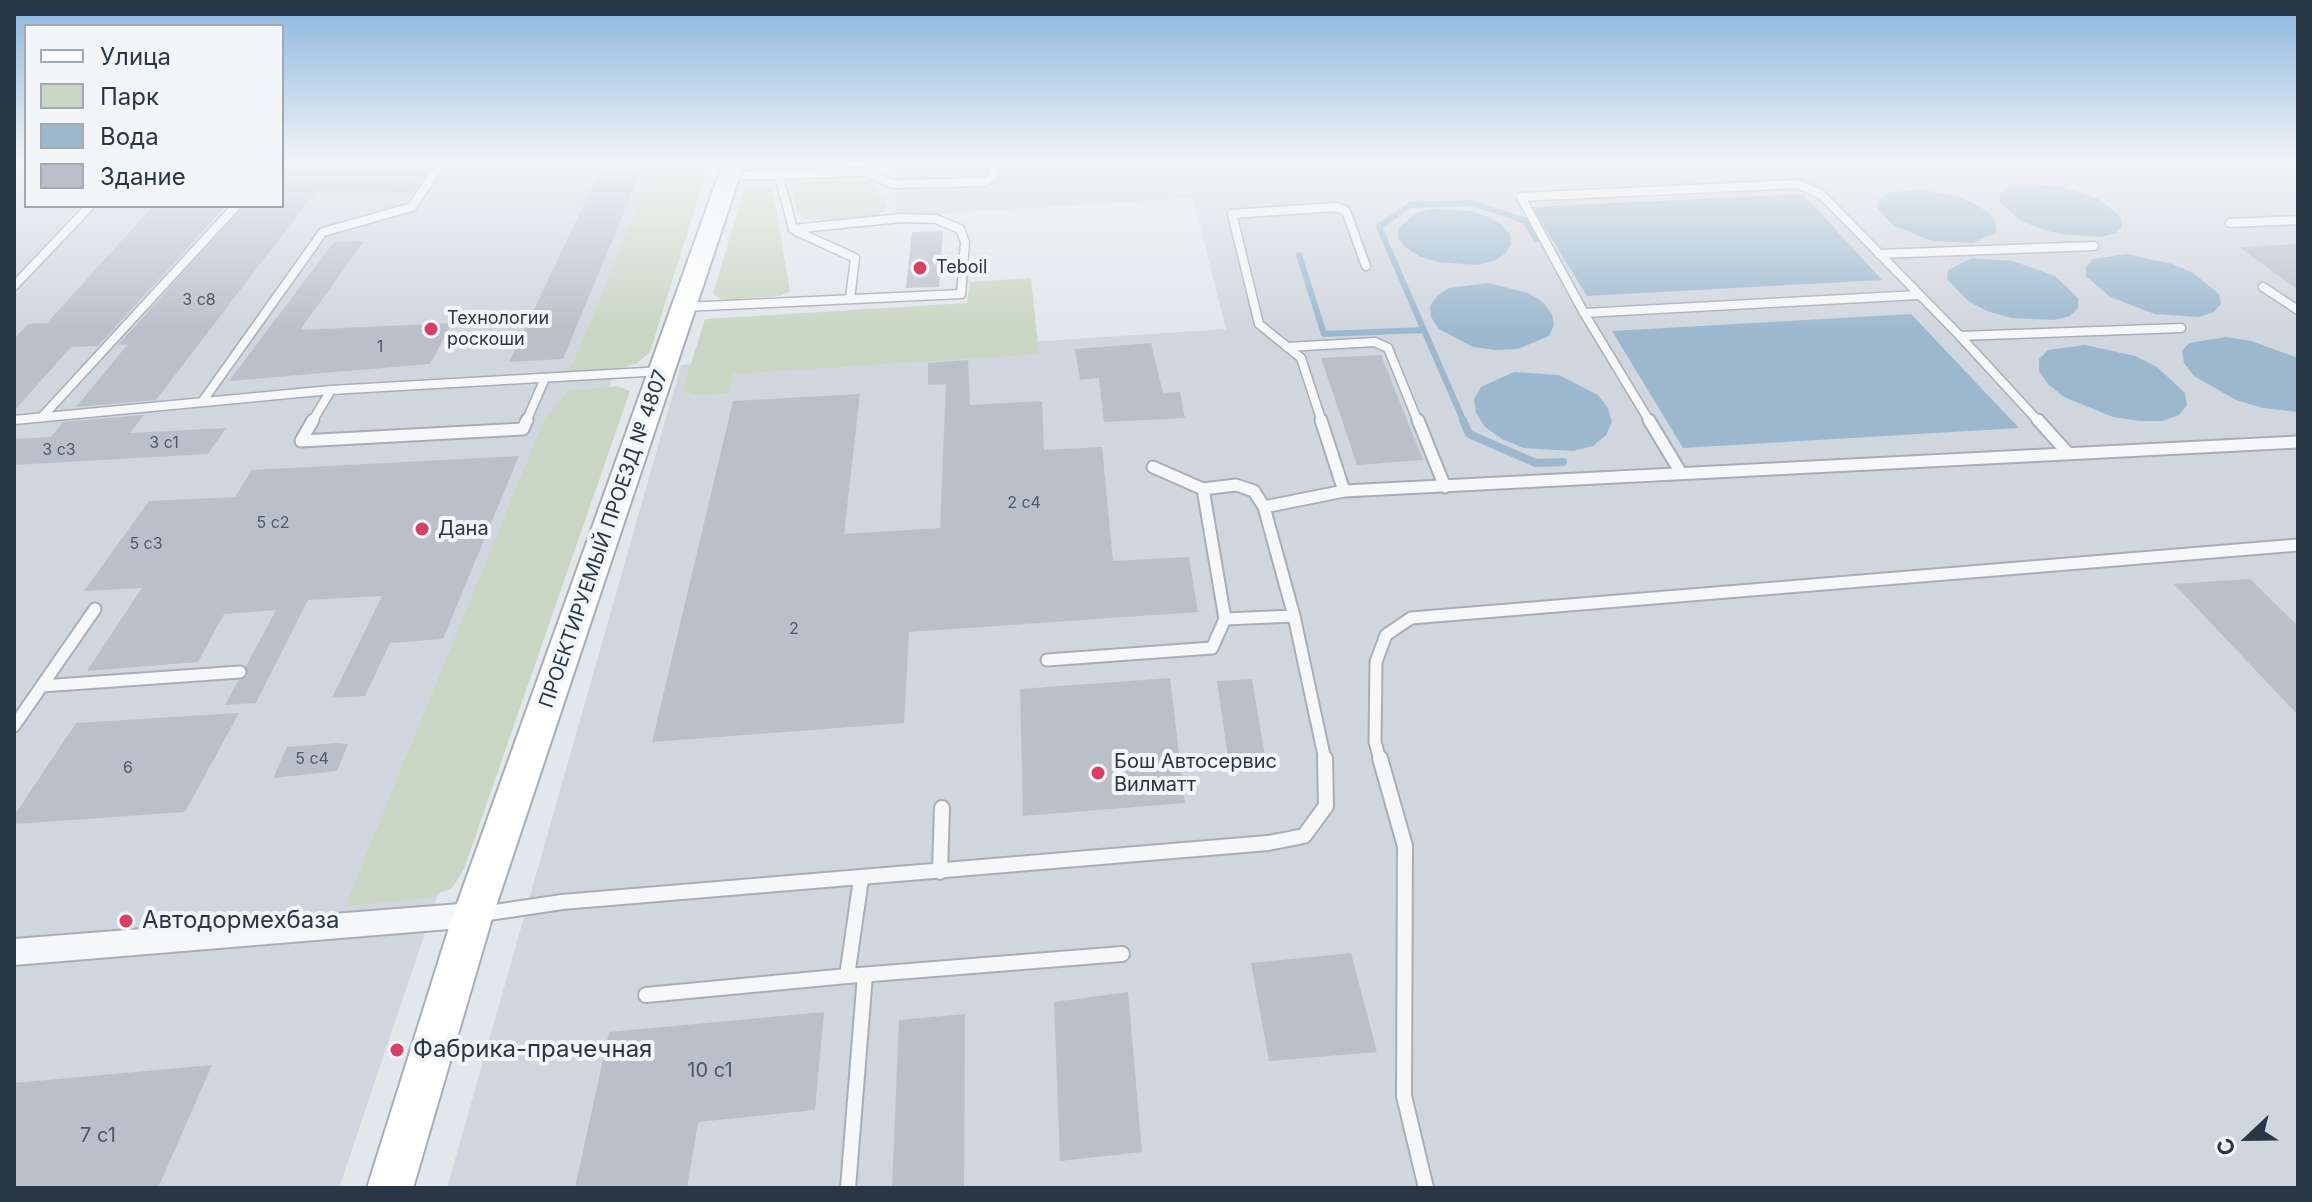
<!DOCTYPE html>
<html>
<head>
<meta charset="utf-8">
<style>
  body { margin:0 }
  #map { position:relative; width:2312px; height:1202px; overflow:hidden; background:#e2e7ec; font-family:Inter,sans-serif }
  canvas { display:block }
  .frame { position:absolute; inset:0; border:16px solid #293645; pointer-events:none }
  .legend { position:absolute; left:24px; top:24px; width:260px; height:184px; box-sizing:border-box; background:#f2f6f9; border:2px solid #a2a9b1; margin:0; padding:10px 14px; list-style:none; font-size:24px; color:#293645 }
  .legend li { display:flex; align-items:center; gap:16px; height:40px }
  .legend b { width:40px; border:2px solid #a2a9b1 }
  .north { position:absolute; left:2208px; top:1098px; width:80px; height:80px; -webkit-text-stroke:6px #f2f6f9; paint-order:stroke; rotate:248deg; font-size:22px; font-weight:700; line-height:32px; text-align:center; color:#293645 }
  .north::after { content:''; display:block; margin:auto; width:28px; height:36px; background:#293645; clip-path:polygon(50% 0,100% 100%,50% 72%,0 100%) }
</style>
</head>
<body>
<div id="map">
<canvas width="2312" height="1202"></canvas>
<div class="frame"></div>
<ul class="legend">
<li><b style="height:10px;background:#fff"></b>Улица</li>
<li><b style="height:22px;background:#c9d6c3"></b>Парк</li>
<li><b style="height:22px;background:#9bb8ce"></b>Вода</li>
<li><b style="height:22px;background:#b9c0ca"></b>Здание</li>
</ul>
<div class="north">С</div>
</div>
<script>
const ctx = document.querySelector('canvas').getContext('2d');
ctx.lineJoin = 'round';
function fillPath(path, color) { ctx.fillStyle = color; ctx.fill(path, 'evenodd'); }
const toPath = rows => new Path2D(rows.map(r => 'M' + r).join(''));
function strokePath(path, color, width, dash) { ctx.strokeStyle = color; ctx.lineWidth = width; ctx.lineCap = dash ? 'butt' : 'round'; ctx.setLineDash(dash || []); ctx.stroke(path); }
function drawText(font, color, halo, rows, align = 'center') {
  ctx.font = font + ' Inter,sans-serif'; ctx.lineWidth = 8; ctx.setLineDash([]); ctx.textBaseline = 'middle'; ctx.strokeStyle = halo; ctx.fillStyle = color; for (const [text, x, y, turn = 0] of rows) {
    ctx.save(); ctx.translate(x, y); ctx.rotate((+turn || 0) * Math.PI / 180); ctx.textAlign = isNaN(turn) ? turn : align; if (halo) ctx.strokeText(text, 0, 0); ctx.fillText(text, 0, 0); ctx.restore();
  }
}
fillPath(toPath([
  [14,163,26,163,26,206,282,206,282,163,674,163,675,192,339,1188,14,1188],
  [899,163,2298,163,2298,1188,447,1188,681,365,1226,329,1193,198,895,216]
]), '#d0d6de');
fillPath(toPath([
  [655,163,709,163,650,352,637,363,619,369,564,374,574,362],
  [854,180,869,181,885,203,885,211,874,216,814,220,802,218,796,211,791,183],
  [754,185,764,185,773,190,790,291,780,296,722,300,713,294,744,190],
  [1031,278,1039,354,733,374,728,393,696,395,683,390,705,319,967,303,970,282],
  [617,386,630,391,464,869,452,888,428,898,345,906,544,420,568,391]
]), '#c9d6c3');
fillPath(toPath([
  [2022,184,2060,186,2099,199,2121,217,2122,226,2115,233,2101,237,2060,234,2038,228,2020,220,2000,202,2000,194,2008,188],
  [1919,189,1959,197,1977,205,1990,214,1996,224,1996,232,1973,243,1932,241,1894,226,1877,208,1878,200,1887,193],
  [1803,194,1882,280,1587,296,1532,207],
  [1433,209,1471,211,1488,217,1502,225,1510,234,1511,244,1506,253,1494,261,1477,265,1437,262,1419,256,1405,247,1398,238,1398,228,1416,213],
  [2127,254,2172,264,2193,273,2219,294,2221,304,2214,312,2199,317,2155,314,2110,297,2086,276,2086,266,2093,259],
  [1972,258,2013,261,2055,276,2078,298,2078,308,2070,316,2055,320,2011,318,1987,311,1968,301,1947,279,1948,270],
  [1488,283,1528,293,1543,302,1552,314,1554,325,1549,336,1518,349,1496,350,1473,347,1439,329,1431,317,1430,306,1437,296,1449,288],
  [1911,314,2019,428,1683,448,1612,331],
  [2226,337,2251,341,2298,358,2298,412,2263,408,2236,400,2194,376,2184,363,2182,351,2189,343],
  [2085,345,2135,356,2157,367,2185,393,2187,405,2179,415,2162,421,2140,421,2113,417,2064,397,2048,384,2039,371,2039,359,2048,350],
  [1514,372,1559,375,1598,395,1608,408,1612,422,1606,435,1593,446,1573,451,1524,448,1502,439,1485,427,1476,413,1474,399,1481,387]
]), '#9bb8ce');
strokePath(toPath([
  [1299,255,1324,334,1424,330],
  [1464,422,1379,227,1410,205,1473,203,1526,221,1536,239]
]), '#9bb8ce', 6);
strokePath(toPath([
  [1463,420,1469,434,1536,463,1563,462]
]), '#9bb8ce', 8);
fillPath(toPath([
  [282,163,432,163,414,192,316,191,156,400,76,407,128,344,118,345,243,206,282,206],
  [642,169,563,359,509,362,600,171],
  [153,206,226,206,98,346,71,347,14,411,14,339,28,324,47,323],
  [943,231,939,287,906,288,912,232],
  [364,241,300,330,452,323,430,364,229,381,334,242],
  [2298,244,2298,290,2239,247],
  [1151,343,1163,393,1180,392,1185,418,1104,422,1099,378,1080,380,1075,349],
  [1381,355,1423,460,1357,465,1321,358],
  [968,360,970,405,1042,401,1044,450,1102,447,1113,561,1189,557,1198,612,909,632,904,723,652,742,733,401,860,394,844,534,940,528,946,384,928,385,928,363],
  [144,415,130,433,226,428,208,454,14,465,14,439,51,437,63,422],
  [519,456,443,639,390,643,365,696,332,698,382,596,308,600,256,703,225,705,238,681,247,676,246,666,276,610,224,614,198,662,87,671,142,588,84,591,149,501,235,497,252,470],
  [2250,579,2298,626,2298,715,2174,584],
  [1170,678,1185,803,1023,816,1020,689],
  [1252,679,1266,762,1229,764,1217,681],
  [239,713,185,812,14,824,14,816,76,723],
  [336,743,348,744,337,771,273,778,287,747],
  [1351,953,1377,1052,1269,1061,1251,963],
  [1128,992,1142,1152,1060,1161,1054,1002],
  [824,1012,815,1110,698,1122,687,1188,575,1188,609,1032],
  [965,1014,964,1188,892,1188,899,1020],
  [212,1065,158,1188,14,1188,14,1083]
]), '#b9c0ca');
const serviceFar2 = toPath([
  [730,176,866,172,893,184,984,182,993,177,994,163],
  [2230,223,2298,220],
  [796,231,855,258,850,299],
  [1879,254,2094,246],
  [14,286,90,206],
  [2263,287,2298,310],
  [684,307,961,294,965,242,960,229,936,219,901,218,793,229,779,176],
  [1584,313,1918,295],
  [1287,347,1375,342,1388,348,1418,422],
  [202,402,323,232,412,207,441,163],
  [42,417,236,206],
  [14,420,331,390,662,371],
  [312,422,331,390],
  [526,422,545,378],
  [1322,422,1301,358,1259,324,1232,214,1336,207,1346,211,1366,266],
  [1650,422,1584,313,1521,197,1798,184,1822,195,1960,336],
  [2039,422,1960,336,2181,328]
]);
const serviceFar1 = toPath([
  [313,420,301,441,523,429,527,420],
  [1321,420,1344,491],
  [1418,420,1445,487],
  [1649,420,1681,473],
  [2038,420,2067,452],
  [1153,467,1203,489],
  [1264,507,1344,491,2298,442],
  [1225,619,1294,616],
  [1047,660,1212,648,1225,619,1203,489,1236,485,1254,491,1264,507,1294,616,1325,760],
  [42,686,240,672],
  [14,726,95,609],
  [1380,760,1375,742,1376,662,1386,635,1411,618,2298,545]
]);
const service = toPath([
  [1380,758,1405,846,1404,1096,1426,1188],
  [940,872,942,808],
  [861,879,847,976,1122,954],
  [482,914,562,902,1268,843,1304,836,1326,806,1325,758],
  [646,995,847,976],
  [848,1188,865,975]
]);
const minor = toPath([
  [473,903,483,906,487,915,483,924,473,927,14,965,14,939,473,903]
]);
const secondary = toPath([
  [723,163,744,163,493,915,413,1188,367,1188,453,915,723,163]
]);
strokePath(serviceFar2, '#a7aeb7', 11);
strokePath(serviceFar1, '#a7aeb7', 15);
strokePath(service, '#a7aeb7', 18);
strokePath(minor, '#a7aeb7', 4);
strokePath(secondary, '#a7aeb7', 4);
strokePath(serviceFar2, '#f6f7f9', 8);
strokePath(serviceFar1, '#f6f7f9', 11);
strokePath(service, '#f6f7f9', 14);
fillPath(minor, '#f6f7f9');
fillPath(secondary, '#fff');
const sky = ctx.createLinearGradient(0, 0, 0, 332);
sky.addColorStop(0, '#89b6de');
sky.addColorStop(0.49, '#f2f4f6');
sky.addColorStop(1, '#f2f4f600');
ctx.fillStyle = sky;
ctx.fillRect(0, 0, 2312, 332);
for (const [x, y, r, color] of [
  [920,268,8,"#da3e63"],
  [431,329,8,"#da3e63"],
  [422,529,8,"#da3e63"],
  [1098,773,8,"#da3e63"],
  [126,921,8,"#da3e63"],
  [397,1050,8,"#da3e63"]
]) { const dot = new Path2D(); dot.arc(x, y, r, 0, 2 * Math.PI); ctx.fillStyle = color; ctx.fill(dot); strokePath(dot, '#f2f6f9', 3); }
drawText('16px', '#4d5866', null, [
  ["3 с8",199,300],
  ["1",380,347],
  ["3 с1",164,443],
  ["3 с3",59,450],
  ["2 с4",1024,503],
  ["5 с2",273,523],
  ["5 с3",146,544],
  ["2",794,629],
  ["5 с4",312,759],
  ["6",128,768]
]);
drawText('18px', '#293645', '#f2f6f9', [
  ["Teboil",936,268],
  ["Технологии",447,319],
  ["роскоши",447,340]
], 'left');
drawText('20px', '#293645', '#f2f6f9', [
  ["Дана",438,529],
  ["Бош Автосервис",1114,762],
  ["Вилматт",1114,785]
], 'left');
drawText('20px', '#293645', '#f2f6f9', [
  ["ПРОЕКТИРУЕМЫЙ ПРОЕЗД № 4807",604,539,-71]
]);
drawText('20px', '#4d5866', null, [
  ["10 с1",710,1071],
  ["7 с1",98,1136]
]);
drawText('24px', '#293645', '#f2f6f9', [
  ["Автодормехбаза",142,921],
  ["Фабрика-прачечная",413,1050]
], 'left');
</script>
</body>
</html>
